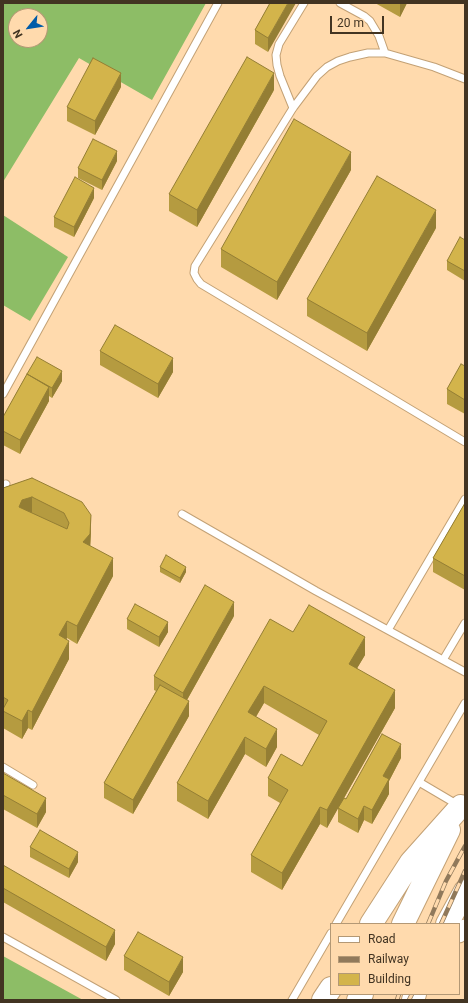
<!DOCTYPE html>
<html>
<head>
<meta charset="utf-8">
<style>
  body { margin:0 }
  #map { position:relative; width:468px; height:1003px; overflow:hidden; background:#ffdaad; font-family:Roboto,sans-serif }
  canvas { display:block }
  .frame { position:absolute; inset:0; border:4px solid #423422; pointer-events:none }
  .legend { position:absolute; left:330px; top:923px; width:130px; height:72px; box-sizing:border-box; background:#ffdaad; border:1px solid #b39875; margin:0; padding:5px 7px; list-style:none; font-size:12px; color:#423422 }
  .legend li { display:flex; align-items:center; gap:8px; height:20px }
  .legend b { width:20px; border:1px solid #b39875 }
  .north { position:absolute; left:8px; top:8px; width:40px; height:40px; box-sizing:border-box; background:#ffdaad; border:1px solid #b39875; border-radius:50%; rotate:240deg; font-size:11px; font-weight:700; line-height:16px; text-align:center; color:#423422 }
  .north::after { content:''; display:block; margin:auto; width:14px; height:18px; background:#005ba8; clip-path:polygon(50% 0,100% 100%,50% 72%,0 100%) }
  .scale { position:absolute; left:330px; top:16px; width:54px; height:18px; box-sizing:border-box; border:2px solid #423422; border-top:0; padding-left:5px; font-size:12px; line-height:14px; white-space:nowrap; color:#423422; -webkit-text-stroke:3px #ffdaad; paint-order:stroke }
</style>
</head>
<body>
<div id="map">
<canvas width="468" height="1003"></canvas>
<div class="frame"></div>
<ul class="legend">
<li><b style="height:5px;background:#fff"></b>Road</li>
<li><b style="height:5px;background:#90795b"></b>Railway</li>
<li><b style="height:11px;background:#d3b44b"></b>Building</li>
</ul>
<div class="north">N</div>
<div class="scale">20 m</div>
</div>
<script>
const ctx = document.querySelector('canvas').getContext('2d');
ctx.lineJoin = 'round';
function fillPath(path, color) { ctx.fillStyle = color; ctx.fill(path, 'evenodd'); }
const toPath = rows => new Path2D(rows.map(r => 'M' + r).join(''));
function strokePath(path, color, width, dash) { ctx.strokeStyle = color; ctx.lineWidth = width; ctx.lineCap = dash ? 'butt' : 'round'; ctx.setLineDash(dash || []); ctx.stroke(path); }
fillPath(toPath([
  [3,3,206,3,152,100,79,58,3,182],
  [16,16,40,16,40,40,16,40],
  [3,215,68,257,30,321,3,305],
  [3,956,83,1000,3,1000]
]), '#8dbd66');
const service = toPath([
  [340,3,364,16,370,21,379,36,385,53],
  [465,79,434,67,385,53,368,53,350,57,338,61,327,67,317,76,293,108,195,266,194,273,197,279,201,284,465,442],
  [293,108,280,76,277,65,276,55,279,44,304,3],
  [3,394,218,3],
  [3,491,6,484],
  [182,514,316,591,465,672],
  [388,630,465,499],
  [443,660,465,623],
  [3,767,33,785],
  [419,782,458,805],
  [336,924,465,703],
  [3,937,116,1000],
  [292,1000,331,933]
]);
const tertiary = toPath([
  [459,934,465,928]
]);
const primary = toPath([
  [371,924,411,862,461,806],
  [403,924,449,830],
  [447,924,465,891],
  [323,1000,331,988],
  [358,1000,362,994]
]);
const trunk = toPath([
  [413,1000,415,994]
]);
strokePath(service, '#c3a175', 9);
strokePath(tertiary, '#c3a175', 19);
strokePath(primary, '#c3a175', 24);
strokePath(trunk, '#c3a175', 24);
strokePath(service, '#fff', 7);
strokePath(tertiary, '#fff', 17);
strokePath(primary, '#fff', 22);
strokePath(trunk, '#fff', 22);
const rail = toPath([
  [428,924,446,881,465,846],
  [441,924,465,871],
  [397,1000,399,994],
  [409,1000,412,994]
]);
strokePath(rail, '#90795b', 4.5);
strokePath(rail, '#ffdaad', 3, [9]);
fillPath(toPath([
  [270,3,268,52,255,44,255,30],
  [375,3,407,3,400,17],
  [121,87,95,135,67,121,67,107],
  [274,90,197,227,169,211,169,194],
  [117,161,102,190,78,178,78,168],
  [351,170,277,300,221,267,221,249],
  [94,198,74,237,54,227,54,217],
  [436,228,367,351,307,316,307,299],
  [465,240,465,281,447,270,447,261],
  [100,351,173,372,158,398,100,365],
  [465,366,465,414,447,404,447,389],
  [27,374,62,381,52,398,49,396,49,401,20,454,3,445,3,417],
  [32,478,91,532,90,546,113,576,77,644,67,638,66,639,69,659,32,730,28,728,22,739,3,728,3,488],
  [465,503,465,590,433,572,433,558],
  [160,567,186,572,180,583,160,572],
  [234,616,187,700,189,716,133,814,104,798,104,783,156,691,154,690,154,676],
  [127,619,168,632,159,647,127,629],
  [293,632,365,655,357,668,395,708,344,798,346,799,401,758,389,781,389,794,372,824,364,820,358,833,338,822,338,808,340,804,327,828,320,824,282,890,251,872,251,855,280,803,268,796,268,778,302,766,319,735,264,703,256,717,277,747,266,767,245,754,208,819,177,801,177,783],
  [3,773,46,812,37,828,3,809],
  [30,847,78,862,69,878,30,857],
  [3,865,115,944,106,961,3,902],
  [124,956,183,972,169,996,124,970]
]), '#b59b40');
fillPath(toPath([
  [288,3,296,3,268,52,268,38],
  [400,3,407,3,400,17],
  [121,73,121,87,95,135,95,121],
  [274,73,274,90,197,227,197,210],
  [117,151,117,161,102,190,102,180],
  [351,152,351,170,277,300,277,282],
  [94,188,94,198,74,237,74,227],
  [436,210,436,228,367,351,367,333],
  [173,358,173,372,158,398,158,384],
  [62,371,62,381,52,398,52,388],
  [49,387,49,401,20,454,20,440],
  [32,497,32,515,19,507,22,500],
  [91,515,91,532,90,552,83,542],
  [113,558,113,576,77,644,77,626],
  [186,567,186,572,180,583,180,578],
  [234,602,234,616,183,707,183,693],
  [67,621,67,638,59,653,59,635],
  [168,622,168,632,159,647,159,637],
  [365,637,365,655,349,682,349,664],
  [69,641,69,659,32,730,32,712],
  [264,686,264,703,248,730,248,712],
  [395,690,395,708,327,828,327,810],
  [189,701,189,716,133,814,133,800],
  [28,710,28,728,22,739,22,721],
  [277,729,277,747,266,767,266,749],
  [245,737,245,754,208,819,208,801],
  [401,744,401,758,389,781,389,794,372,824,372,810,383,776],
  [46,798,46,812,37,828,37,814],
  [364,806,364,820,358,833,358,819],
  [320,807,320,824,282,890,282,873],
  [78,852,78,862,69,878,69,869],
  [115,930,115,944,106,961,106,947],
  [183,957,183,972,169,996,169,982]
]), '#947e34');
const building = toPath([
  [270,3,288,3,268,38,255,30,270,3],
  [247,57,274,73,197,210,169,194,247,57],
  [93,58,121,73,95,121,67,107,93,58],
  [294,119,351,152,277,282,221,249,294,119],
  [93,139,117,151,102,180,78,168,93,139],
  [377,176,436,210,367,333,307,299,377,176],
  [75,177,94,188,74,227,54,217,75,177],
  [460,237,465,240,465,271,447,261,460,237],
  [115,325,173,358,158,384,100,351,115,325],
  [37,357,62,371,52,388,27,374,37,357],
  [461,364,465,366,465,400,447,389,461,364],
  [27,374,49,387,20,440,3,431,3,417,27,374],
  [32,478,82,502,91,515,90,534,83,542,113,558,77,626,67,621,59,635,69,641,32,712,28,710,22,721,3,711,3,709,8,700,3,697,3,488,32,478],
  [32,497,64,513,69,523,67,529,19,507,22,500,32,497],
  [465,503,465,576,433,558,465,503],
  [166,555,186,567,180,578,160,567,166,555],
  [205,585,234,602,183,693,154,676,205,585],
  [135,604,168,622,159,637,127,619,135,604],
  [309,605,365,637,349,664,395,690,327,810,320,807,282,873,251,855,288,790,268,778,281,754,302,766,327,721,264,686,248,712,277,729,266,749,245,737,208,801,177,783,270,619,293,632,309,605],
  [160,685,189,701,133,800,104,783,160,685],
  [382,734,401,744,383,776,389,779,372,810,364,806,358,819,338,808,344,798,346,799,382,734],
  [3,773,46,798,37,814,3,795,3,773],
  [40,830,78,852,69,869,30,847,40,830],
  [3,865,115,930,106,947,3,888,3,865],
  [138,932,183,957,169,982,124,956,138,932]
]);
fillPath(building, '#d3b44b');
strokePath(building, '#947e34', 1);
</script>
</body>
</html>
